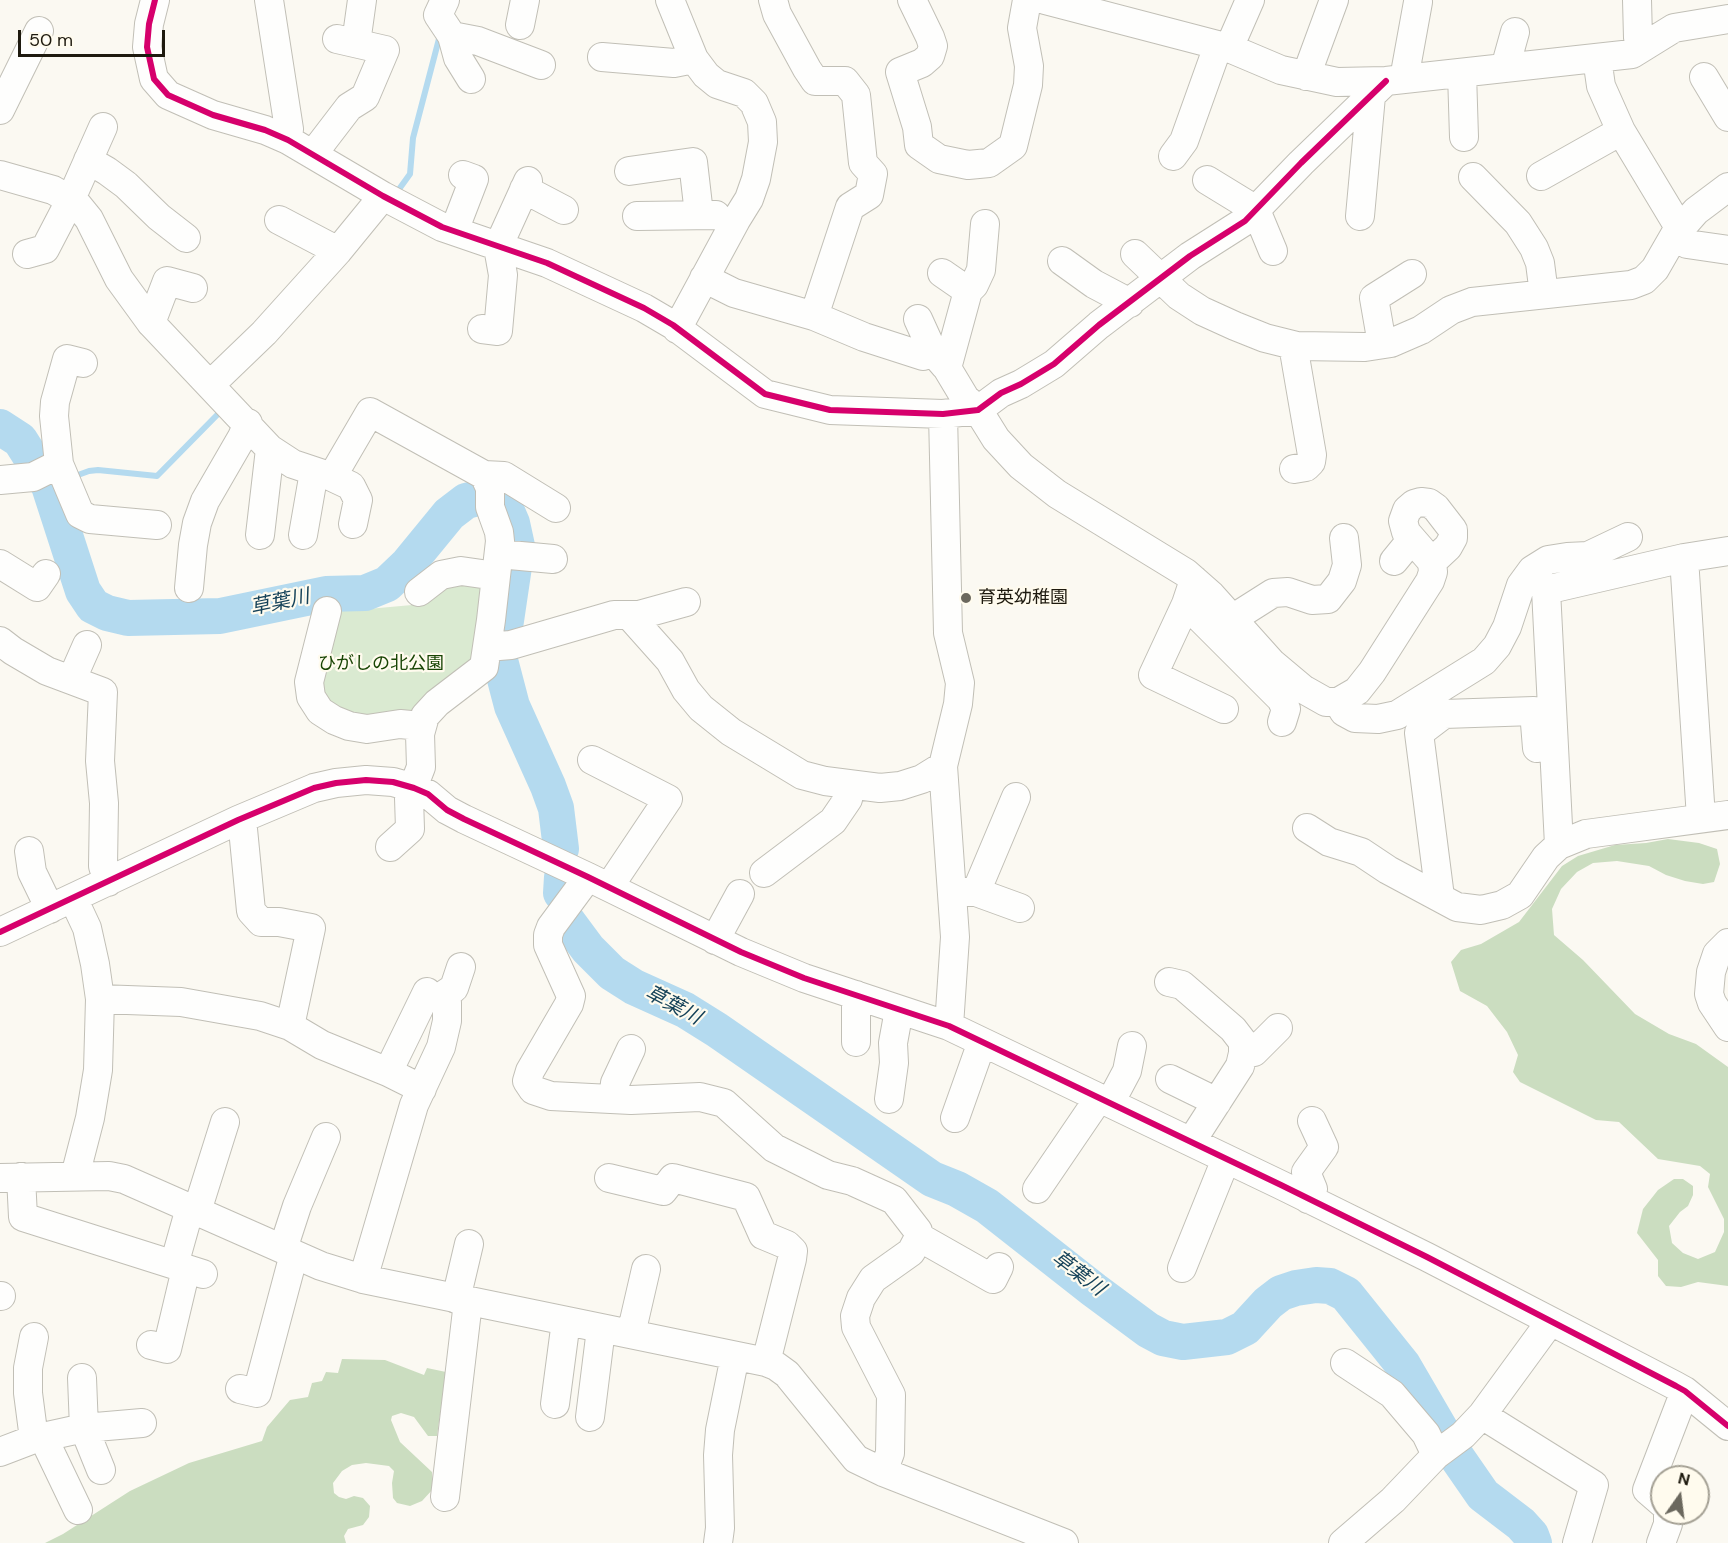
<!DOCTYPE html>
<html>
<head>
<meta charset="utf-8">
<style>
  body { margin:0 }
  #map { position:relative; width:1728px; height:1543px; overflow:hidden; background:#fbf9f2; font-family:"DM Sans",sans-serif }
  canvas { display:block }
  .north { position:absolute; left:1650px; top:1465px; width:60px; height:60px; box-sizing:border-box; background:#fffbee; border:2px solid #a5a195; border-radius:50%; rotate:14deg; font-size:16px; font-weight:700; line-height:24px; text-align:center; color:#1e1a0f }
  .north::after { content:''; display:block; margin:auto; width:21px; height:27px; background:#6b685e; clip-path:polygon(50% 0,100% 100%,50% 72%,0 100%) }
  .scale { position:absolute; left:18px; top:30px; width:147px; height:27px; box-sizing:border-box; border:3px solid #1e1a0f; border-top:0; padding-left:8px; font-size:18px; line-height:21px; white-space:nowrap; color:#1e1a0f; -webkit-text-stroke:4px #fffbee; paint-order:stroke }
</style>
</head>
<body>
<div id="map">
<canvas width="1728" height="1543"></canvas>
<div class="north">N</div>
<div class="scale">50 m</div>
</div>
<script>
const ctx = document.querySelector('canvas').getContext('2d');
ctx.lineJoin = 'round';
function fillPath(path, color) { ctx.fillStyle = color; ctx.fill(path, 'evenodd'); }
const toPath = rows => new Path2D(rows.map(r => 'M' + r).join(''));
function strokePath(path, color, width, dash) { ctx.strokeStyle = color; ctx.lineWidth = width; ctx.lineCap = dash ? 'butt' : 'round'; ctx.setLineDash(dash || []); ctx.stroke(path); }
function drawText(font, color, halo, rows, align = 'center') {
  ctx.font = font + ' "DM Sans","Noto Sans JP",sans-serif'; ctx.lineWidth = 4.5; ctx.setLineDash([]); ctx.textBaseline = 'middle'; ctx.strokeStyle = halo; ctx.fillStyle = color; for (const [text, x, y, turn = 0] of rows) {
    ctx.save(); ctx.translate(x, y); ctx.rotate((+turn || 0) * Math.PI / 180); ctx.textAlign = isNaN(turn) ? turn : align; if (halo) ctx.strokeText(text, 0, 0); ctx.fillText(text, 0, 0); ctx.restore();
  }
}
fillPath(toPath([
  [442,583,489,584,479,667,429,703,393,718,347,715,319,693,336,607,368,609,412,605]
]), '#daead1');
fillPath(toPath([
  [1668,839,1699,843,1717,849,1720,864,1714,882,1703,884,1685,881,1666,875,1649,866,1617,861,1593,863,1577,872,1561,889,1552,909,1554,935,1583,960,1635,1014,1669,1034,1696,1044,1728,1067,1728,1286,1698,1282,1681,1287,1666,1286,1658,1276,1658,1260,1637,1233,1643,1209,1658,1190,1674,1179,1683,1179,1693,1186,1693,1195,1688,1206,1680,1212,1669,1226,1672,1243,1683,1253,1698,1259,1715,1252,1724,1232,1724,1219,1708,1187,1710,1174,1700,1166,1658,1159,1619,1122,1596,1120,1520,1082,1513,1072,1518,1055,1507,1032,1487,1006,1460,991,1451,962,1461,950,1481,944,1519,922,1562,866,1578,856,1615,845,1646,843],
  [342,1359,385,1360,424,1375,427,1368,446,1372,437,1436,428,1436,414,1417,401,1413,392,1416,391,1420,400,1442,432,1472,433,1489,422,1501,410,1506,397,1503,393,1498,392,1483,394,1471,389,1466,366,1463,352,1465,342,1471,333,1483,334,1493,339,1497,346,1499,354,1496,363,1498,370,1506,369,1517,363,1525,348,1529,344,1536,346,1543,45,1543,63,1534,130,1491,189,1463,262,1441,267,1427,290,1400,308,1397,312,1383,322,1381,326,1372,338,1373]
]), '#cbddc0');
strokePath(toPath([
  [397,192,410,174,413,138,440,35],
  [78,475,89,471,98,470,157,476,220,412]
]), '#b4daef', 6);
strokePath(toPath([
  [0,427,20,440,49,486,83,591,93,606,107,613,128,618,220,616,326,594,365,593,387,584,408,564,449,514,466,501,478,498,503,502,512,523,517,546,504,634],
  [501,664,512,706,548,786,556,808,561,849],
  [561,893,562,877],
  [568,922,588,949,612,973,634,987,685,1010,717,1030,932,1179,957,1189,987,1206,1094,1290,1148,1330,1163,1338,1183,1342,1227,1337,1245,1328,1268,1303,1281,1293,1296,1288,1316,1285,1330,1286,1346,1294,1403,1365,1456,1456,1483,1495,1521,1524,1531,1535,1534,1543]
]), '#b4daef', 36);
const minor = toPath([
  [155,0,149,24,147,47,154,79,168,95,213,115,265,130,288,140,383,196,442,227,547,263,644,308,673,325,765,394,830,410,943,414,978,410,1001,393,1021,384,1054,364,1099,325,1190,256,1245,221,1301,163,1386,81],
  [269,0,289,129,288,140],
  [445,0,438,15,452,36,478,41,541,65],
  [670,0,694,59,706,75,717,84,744,93,754,103,762,122,763,142,756,179,749,199,736,220,677,329],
  [773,0,777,14,807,69,815,81,845,81,856,95,863,163,873,174,869,195,850,207,814,316],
  [912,0,930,37,933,46,930,56,922,63,900,72,917,127,919,145,939,159,968,165,989,163,1013,146,1028,85,1029,66,1022,28,1027,0],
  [1045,0,1229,48,1281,70,1337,82,1386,81,1632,54,1674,28,1728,19],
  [1637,0,1638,38,1643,47],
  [520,25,525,0],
  [452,36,458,58,471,79],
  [356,43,362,0],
  [1229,48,1250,0],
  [602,57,674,63,694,59],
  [1597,58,1601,86,1621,131,1680,229],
  [1505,68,1515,32],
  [1462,73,1464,137],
  [1306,76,1334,0],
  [1704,77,1728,117],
  [1404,79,1418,2],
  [0,110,39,31],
  [313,154,349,107,365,97,385,50,337,39],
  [1173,156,1184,141,1218,46],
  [88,160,107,171,126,185,159,217,186,238],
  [629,171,693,162,699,214],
  [0,175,53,190,76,203,89,219,119,279,151,323,270,449,293,464,332,477,370,412,484,475,490,488,490,507,499,532,500,541,491,620,484,667,437,703,425,716,420,734,421,767,409,798,410,829,390,847],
  [1541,176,1621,131],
  [1473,177,1518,223,1534,248,1540,263,1544,294],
  [1207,180,1256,210,1273,251],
  [524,189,564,210],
  [637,216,716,215],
  [1360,216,1371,96],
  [279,220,338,251],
  [985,224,981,270,974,285,968,291,947,368,965,398,978,410,996,439,1021,466,1057,494,1186,573,1211,595,1272,663,1303,689,1326,702,1338,702,1357,691,1372,672,1430,581,1433,572,1432,562,1406,532,1403,521,1407,510,1414,504,1421,502,1429,503,1436,508,1453,530,1453,538,1448,547,1432,562],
  [454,231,474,179,463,175],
  [1674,236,1687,244,1728,250],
  [27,254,45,249,71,199,103,127],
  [1135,254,1179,296,1202,311,1235,326,1265,338,1297,346,1365,347,1391,343,1421,330,1451,310,1472,302,1631,285,1644,280,1655,269,1674,236,1696,211,1728,187],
  [1062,261,1094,284,1130,303],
  [942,273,968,291],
  [704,278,734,293,814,316,864,337,923,356,933,352],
  [918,319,933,352,945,366],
  [151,323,167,281,193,288],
  [482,329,498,331,503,275,498,247,528,181],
  [1382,344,1374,298,1412,274],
  [1293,345,1312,455,1311,462,1306,467,1294,469],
  [83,363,67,359,55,402,54,416,59,464,80,514,90,519,157,525],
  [211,384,264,333,338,251,383,196],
  [943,414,948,633,960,683,958,704,943,766,955,937,949,1026],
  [484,475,504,476,556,508],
  [332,477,351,486,358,500,353,524],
  [0,480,33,477,59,464],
  [260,535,270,449],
  [303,535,314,472],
  [499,554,553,559],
  [1684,558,1701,818],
  [1394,561,1412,539],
  [0,564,37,587,46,574],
  [1194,580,1186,604,1153,675,1224,709],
  [189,588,193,545,197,523,205,501,242,437,248,423],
  [419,592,441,575,461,571,496,576],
  [1186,604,1281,699,1286,709,1282,722],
  [327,611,309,682,311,697,320,711,334,720,349,726,367,729,400,724,421,726],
  [629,615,670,661,686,690,701,708,731,732,802,775,825,781,880,788,900,786,922,779,943,766],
  [1232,619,1273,593,1288,592,1312,600,1328,599,1342,581,1347,565,1344,538],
  [0,641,13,651,47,671,103,692,100,761,104,803,103,866,108,882],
  [487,647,511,645,614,615,639,615,686,602],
  [72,679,87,645],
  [1338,702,1344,712,1355,718,1378,719,1397,715,1484,661,1497,646,1507,627,1521,585,1532,570,1548,560,1567,557,1588,556,1628,537],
  [592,760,668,799,609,887],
  [238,820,243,829,251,911,261,922,279,922,311,928,290,1026],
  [1307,828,1329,842,1361,852,1388,870,1457,907,1481,910,1502,905,1520,895,1546,857,1559,845,1586,834,1728,815],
  [1559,845,1546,590,1684,558,1728,551],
  [29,851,32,872,50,909],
  [764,873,833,821,848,799,851,785],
  [588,877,551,927,548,935,548,945,571,996,569,1004,530,1071,527,1081,533,1090,551,1096,631,1100,700,1097,724,1103,774,1148,828,1175,852,1181,894,1200,918,1231,919,1237,911,1252,873,1279,861,1298,855,1316,856,1327,891,1395,890,1453,883,1472],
  [956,892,976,892,1020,908],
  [976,892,1016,797],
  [1440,897,1419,733,1444,714,1534,711,1537,748],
  [73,898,87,928,95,964,100,999,98,1070,90,1118,75,1176],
  [0,932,238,820,314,788,336,783,366,780,393,782,414,788,428,794,447,810,464,819,588,877,741,952,804,978,949,1026,1281,1185,1427,1257,1676,1386,1685,1391,1728,1426],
  [715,940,740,894],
  [1728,943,1717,954,1711,972,1709,994,1712,1003,1728,1027],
  [1169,982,1182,985,1233,1029,1243,1042,1243,1053,1240,1066,1191,1142],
  [100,999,181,1002,260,1016,290,1026,322,1045,388,1072,422,1089],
  [856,1042,856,995],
  [1243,1053,1254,1052,1278,1028],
  [388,1072,427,992],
  [1170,1079,1217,1102],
  [613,1099,615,1083,631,1049],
  [889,1099,894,1063,893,1043,899,1010],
  [1110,1103,1127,1071,1132,1046],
  [955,1118,982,1042],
  [21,1177,23,1217,203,1274],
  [0,1178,109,1176,124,1179,321,1266,363,1279,766,1362,776,1366,787,1374,856,1459,883,1472,1064,1543],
  [609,1178,663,1191,673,1178,746,1197,763,1235,787,1245,793,1251,792,1259,766,1362],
  [1037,1189,1099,1098],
  [1308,1199,1313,1189,1306,1172,1324,1147,1312,1121],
  [197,1211,225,1122],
  [919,1237,993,1279,999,1267],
  [283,1249,297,1206,326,1137],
  [174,1265,190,1208],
  [1182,1268,1226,1159],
  [363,1279,414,1105,441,1047,447,1021,447,1003,445,994,454,988,461,967],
  [0,1296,1,1296],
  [456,1299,469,1244],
  [631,1334,646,1269],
  [151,1345,167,1349,186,1269],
  [1345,1363,1392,1394,1426,1434,1436,1455],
  [82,1378,84,1428,101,1470],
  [240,1389,257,1393,294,1254],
  [555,1404,566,1321],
  [1482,1415,1594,1485,1577,1543],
  [590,1417,601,1329],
  [43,1437,78,1510],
  [34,1439,28,1393,28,1368,34,1337],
  [0,1452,34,1439,84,1428,142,1423],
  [445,1497,468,1302],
  [1662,1503,1647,1490,1685,1391],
  [718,1543,720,1528,718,1455,720,1430,735,1356],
  [1343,1543,1393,1500,1436,1455,1463,1435,1482,1415,1550,1322],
  [1661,1543,1668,1524,1668,1513]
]);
strokePath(minor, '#c1bfb6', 30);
strokePath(minor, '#fefefd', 28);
strokePath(toPath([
  [155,0,149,24,147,47,154,79,168,95,213,115,265,130,288,140,383,196,442,227,547,263,644,308,673,325,765,394,830,410,943,414,978,410,1001,393,1021,384,1054,364,1099,325,1190,256,1245,221,1301,163,1386,81],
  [0,932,238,820,314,788,336,783,366,780,393,782,414,788,428,794,447,810,464,819,588,877,741,952,804,978,949,1026,1281,1185,1427,1257,1676,1386,1685,1391,1728,1426]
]), '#d6006c', 6);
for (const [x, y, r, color] of [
  [966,598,6,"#6b685e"]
]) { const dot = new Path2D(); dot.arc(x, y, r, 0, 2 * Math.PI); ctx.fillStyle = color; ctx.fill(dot); strokePath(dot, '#fffbee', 2); }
drawText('18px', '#1e1a0f', '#fffbee', [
  ["育英幼稚園",978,598]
], 'left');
drawText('18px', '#184504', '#fffbee', [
  ["ひがしの北公園",381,664]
]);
drawText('italic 20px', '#154259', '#fffbee', [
  ["草葉川",280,603,-12],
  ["草葉川",673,1006,28],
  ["草葉川",1078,1274,37]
]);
</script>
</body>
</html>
